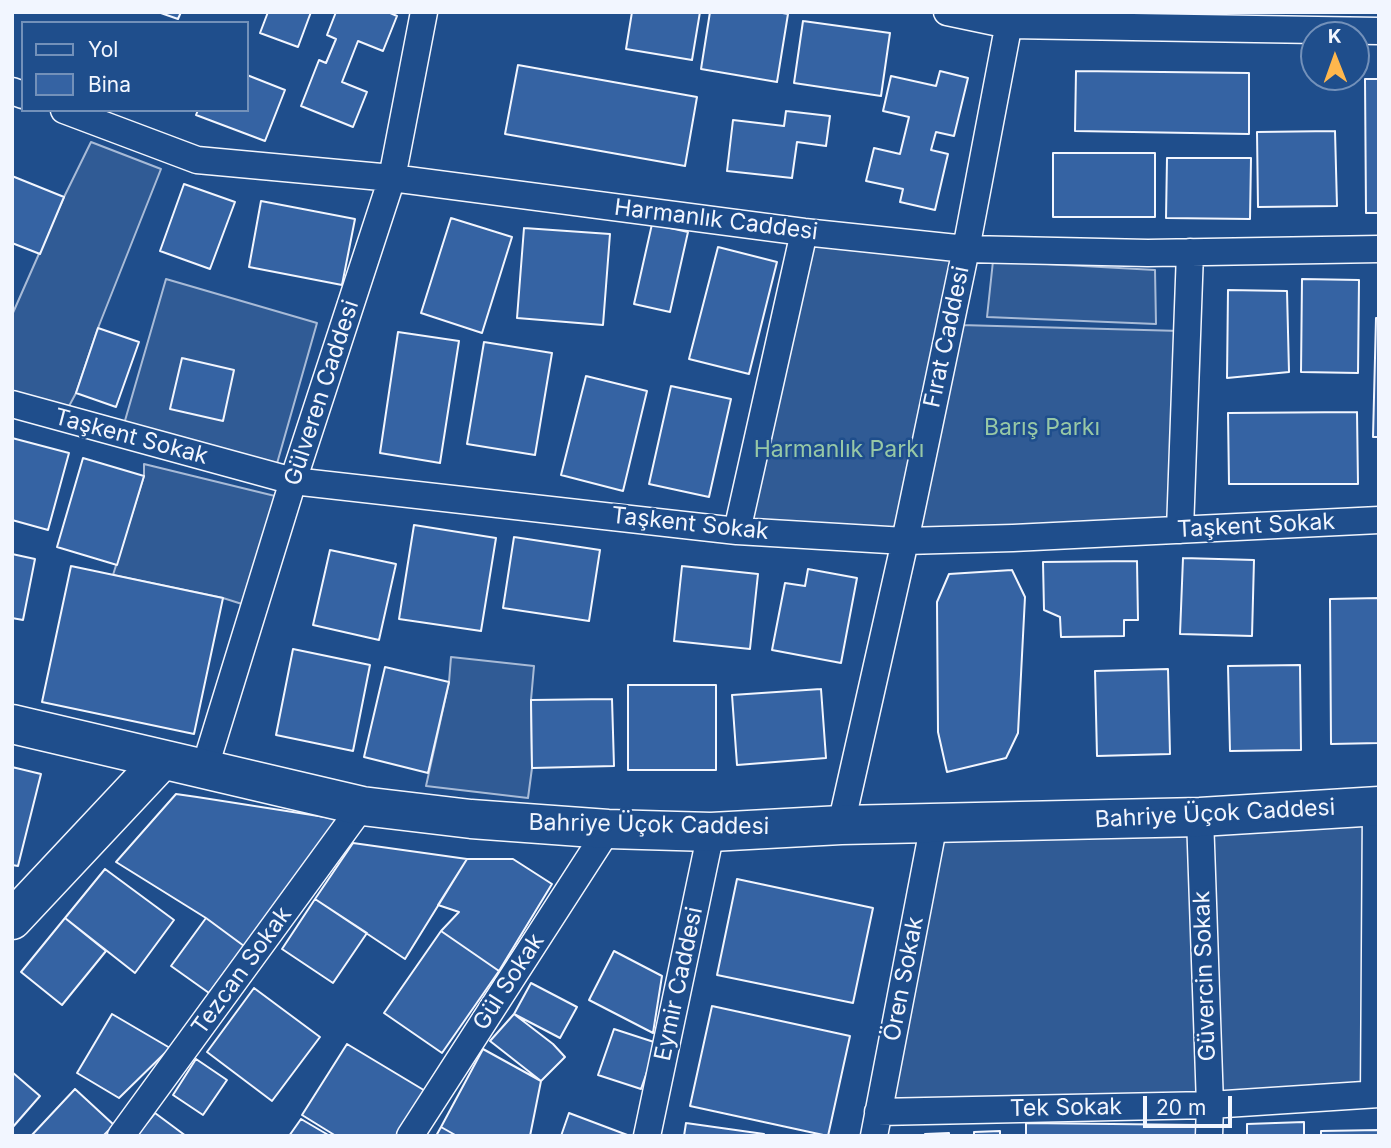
<!DOCTYPE html>
<html>
<head>
<meta charset="utf-8">
<style>
  body { margin:0 }
  #map { position:relative; width:1391px; height:1148px; overflow:hidden; background:#1f4e8c; font-family:Inter,sans-serif }
  canvas { display:block }
  .frame { position:absolute; inset:0; border:14px solid #f2f6ff; pointer-events:none }
  .legend { position:absolute; left:21px; top:21px; width:228px; height:91px; box-sizing:border-box; background:#1f4e8c; border:2px solid #7391ba; margin:0; padding:9px 12px; list-style:none; font-size:21px; color:#f2f6ff }
  .legend li { display:flex; align-items:center; gap:14px; height:35px }
  .legend b { width:35px; border:2px solid #7391ba }
  .north { position:absolute; left:1300px; top:21px; width:70px; height:70px; box-sizing:border-box; background:#1f4e8c; border:2px solid #7391ba; border-radius:50%; rotate:359deg; font-size:19px; font-weight:700; line-height:28px; text-align:center; color:#f2f6ff }
  .north::after { content:''; display:block; margin:auto; width:24px; height:32px; background:#ffb74d; clip-path:polygon(50% 0,100% 100%,50% 72%,0 100%) }
  .scale { position:absolute; left:1143px; top:1096px; width:89px; height:32px; box-sizing:border-box; border:4px solid #f2f6ff; border-top:0; padding-left:9px; font-size:21px; line-height:24px; white-space:nowrap; color:#f2f6ff; -webkit-text-stroke:5px #1f4e8c; paint-order:stroke }
</style>
</head>
<body>
<div id="map">
<canvas width="1391" height="1148"></canvas>
<div class="frame"></div>
<ul class="legend">
<li><b style="height:9px;background:#1f4e8c"></b>Yol</li>
<li><b style="height:19px;background:#3563a3"></b>Bina</li>
</ul>
<div class="north">K</div>
<div class="scale">20 m</div>
</div>
<script>
const ctx = document.querySelector('canvas').getContext('2d');
ctx.lineJoin = 'round';
function fillPath(path, color) { ctx.fillStyle = color; ctx.fill(path, 'evenodd'); }
const toPath = rows => new Path2D(rows.map(r => 'M' + r).join(''));
function strokePath(path, color, width, dash) { ctx.strokeStyle = color; ctx.lineWidth = width; ctx.lineCap = dash ? 'butt' : 'round'; ctx.setLineDash(dash || []); ctx.stroke(path); }
function drawText(font, color, halo, rows, align = 'center') {
  ctx.font = font + ' Inter,sans-serif'; ctx.lineWidth = 5; ctx.setLineDash([]); ctx.textBaseline = 'middle'; ctx.strokeStyle = halo; ctx.fillStyle = color; for (const [text, x, y, turn = 0] of rows) {
    ctx.save(); ctx.translate(x, y); ctx.rotate((+turn || 0) * Math.PI / 180); ctx.textAlign = isNaN(turn) ? turn : align; if (halo) ctx.strokeText(text, 0, 0); ctx.fillText(text, 0, 0); ctx.restore();
  }
}
const built = toPath([
  [91,142,161,169,98,328,76,393,68,408,12,392,12,315,64,197,91,142],
  [809,239,957,254,900,535,745,524,809,239],
  [993,261,1155,270,1156,324,987,317,993,261],
  [166,279,317,323,276,467,124,424,166,279],
  [960,325,1181,331,1175,521,914,533,960,325],
  [144,464,275,496,242,604,223,598,113,575,144,476,144,464],
  [451,657,534,666,531,700,532,768,528,798,426,786,449,682,451,657],
  [1379,806,1379,1094,878,1112,934,823,1379,806]
]);
fillPath(built, '#305b95');
strokePath(built, '#a8bbd7', 2);
const building = toPath([
  [158,12,181,12,178,19,158,12],
  [268,12,311,12,298,47,260,33,268,12],
  [336,12,388,12,397,16,383,51,358,41,342,82,367,92,353,127,301,106,319,60,326,63,336,39,327,35,336,12],
  [632,12,700,12,692,60,626,49,632,12],
  [710,12,777,12,788,14,777,82,701,69,710,12],
  [803,21,890,33,881,96,794,83,803,21],
  [518,65,697,97,685,166,505,134,518,65],
  [940,71,968,78,954,136,936,132,931,150,948,154,935,210,900,202,903,189,866,181,874,148,900,154,909,117,883,111,891,76,936,86,940,71],
  [1076,71,1249,73,1249,134,1075,131,1076,71],
  [247,75,285,90,265,141,196,115,198,110,247,110,247,75],
  [1365,79,1379,79,1379,213,1366,213,1365,79],
  [786,111,830,116,826,146,797,142,792,178,727,171,733,120,784,126,786,111],
  [1335,131,1337,206,1258,207,1257,132,1335,131],
  [1053,153,1155,153,1155,217,1053,217,1053,153],
  [1167,158,1251,158,1250,219,1166,218,1167,158],
  [12,176,64,197,40,254,12,243,12,176],
  [184,184,235,202,210,269,160,251,184,184],
  [261,201,355,219,342,285,249,267,261,201],
  [451,218,512,237,482,333,421,313,451,218],
  [652,224,688,232,670,312,634,304,652,224],
  [524,228,610,234,603,325,517,318,524,228],
  [718,247,777,262,749,374,689,359,718,247],
  [1302,279,1359,280,1358,373,1301,372,1302,279],
  [1228,290,1287,291,1289,372,1227,378,1228,290],
  [1376,318,1379,318,1379,437,1373,437,1376,318],
  [98,328,139,342,116,407,76,393,98,328],
  [398,332,459,341,440,463,380,453,398,332],
  [484,342,552,353,535,455,467,444,484,342],
  [182,358,234,370,223,421,170,409,182,358],
  [586,376,647,391,623,491,561,475,586,376],
  [671,386,731,399,709,497,649,484,671,386],
  [1357,412,1358,484,1229,484,1228,413,1357,412],
  [12,438,69,453,48,530,12,520,12,438],
  [83,458,144,476,117,565,57,547,83,458],
  [414,525,496,538,481,631,399,619,414,525],
  [514,537,600,550,589,621,503,608,514,537],
  [330,550,396,564,379,640,313,625,330,550],
  [12,554,35,559,23,620,12,618,12,554],
  [1183,558,1254,560,1252,636,1180,634,1183,558],
  [1137,561,1138,620,1124,620,1124,636,1061,637,1060,617,1044,610,1043,562,1137,561],
  [71,566,223,598,194,734,42,702,71,566],
  [682,566,758,574,750,649,674,641,682,566],
  [808,569,857,578,841,663,772,650,785,583,805,586,808,569],
  [1012,570,1025,597,1018,733,1006,758,947,772,938,732,937,602,949,574,1012,570],
  [1379,598,1379,743,1331,744,1330,599,1379,598],
  [293,649,370,665,353,751,276,735,293,649],
  [1300,665,1301,750,1230,751,1228,666,1300,665],
  [385,667,449,682,428,773,364,757,385,667],
  [1168,669,1170,754,1097,756,1095,671,1168,669],
  [628,685,716,685,716,770,628,770,628,685],
  [821,689,826,758,737,765,732,695,821,689],
  [612,699,614,766,532,768,531,700,612,699],
  [12,767,41,774,18,866,12,865,12,767],
  [176,794,197,797,344,820,244,946,206,918,116,862,176,794],
  [353,843,467,859,405,959,315,899,353,843],
  [467,859,513,859,552,884,499,971,441,931,459,912,438,905,467,859],
  [105,869,174,920,135,973,65,918,105,869],
  [737,879,873,908,853,1003,717,975,737,879],
  [315,899,367,933,333,983,282,949,315,899],
  [65,918,106,951,62,1005,21,972,65,918],
  [206,918,244,946,209,993,171,966,206,918],
  [441,931,499,971,442,1053,384,1013,441,931],
  [614,951,662,976,653,1033,589,1000,614,951],
  [531,983,577,1007,560,1038,514,1014,531,983],
  [254,988,320,1037,272,1101,207,1052,254,988],
  [712,1006,850,1036,828,1136,690,1106,712,1006],
  [112,1014,170,1048,119,1098,77,1073,112,1014],
  [514,1014,553,1044,565,1057,541,1081,490,1041,514,1014],
  [614,1029,657,1043,641,1089,598,1075,614,1029],
  [347,1044,427,1092,397,1136,336,1136,302,1115,347,1044],
  [483,1049,541,1081,530,1136,457,1136,441,1127,483,1049],
  [196,1059,227,1080,203,1115,173,1095,196,1059],
  [12,1072,40,1096,12,1128,12,1072],
  [75,1089,114,1125,103,1136,31,1136,75,1089],
  [155,1113,186,1136,136,1136,155,1113],
  [569,1113,630,1136,561,1136,569,1113],
  [301,1119,330,1136,289,1136,301,1119],
  [1304,1122,1304,1136,1247,1136,1247,1124,1304,1122],
  [686,1123,764,1134,764,1136,684,1136,686,1123],
  [1026,1123,1197,1125,1196,1136,1026,1136,1026,1123],
  [441,1127,457,1136,436,1136,441,1127],
  [1379,1130,1379,1136,1321,1136,1321,1131,1379,1130],
  [1000,1131,1000,1136,974,1136,974,1132,1000,1131],
  [949,1133,949,1136,925,1136,925,1134,949,1133]
]);
fillPath(building, '#3563a3');
strokePath(building, '#f2f6ff', 2);
const street = toPath([
  [947,12,1009,25,1379,31],
  [12,91,23,95],
  [64,110,197,160,392,178,804,232,966,249,1148,253,1379,249],
  [12,404,293,481,737,531,905,541,1013,538,1379,520],
  [1180,530,1190,252],
  [737,531,804,232],
  [204,770,293,481,392,178,424,12],
  [1200,817,1210,1105,1209,1136],
  [841,825,905,541,966,249,1011,12],
  [1374,1094,1376,806],
  [878,1112,1210,1105,1379,1094],
  [121,1136,362,806],
  [410,1136,608,829],
  [647,1136,711,832],
  [874,1136,934,823]
]);
const secondary = toPath([
  [12,724,362,806,471,819,608,829,711,832,841,825,1200,817,1379,806],
  [12,920,162,760]
]);
strokePath(street, '#f2f6ff', 29);
strokePath(secondary, '#f2f6ff', 41);
strokePath(street, '#1f4e8c', 26);
strokePath(secondary, '#1f4e8c', 38);
drawText('23px', '#f2f6ff', '#1f4e8c', [
  ["Harmanlık Caddesi",716,220,7],
  ["Fırat Caddesi",947,337,-78],
  ["Gülveren Caddesi",322,393,-72],
  ["Taşkent Sokak",131,437,15],
  ["Taşkent Sokak",690,524,6],
  ["Taşkent Sokak",1256,526,-3],
  ["Bahriye Üçok Caddesi",1215,814,-3],
  ["Bahriye Üçok Caddesi",649,825,1],
  ["Tezcan Sokak",242,971,-54],
  ["Güvercin Sokak",1205,976,-92],
  ["Ören Sokak",904,979,-79],
  ["Gül Sokak",509,982,-57],
  ["Eymir Caddesi",679,984,-78],
  ["Tek Sokak",1066,1108,-1]
]);
drawText('23px', '#97c8a6', '#1f4e8c', [
  ["Barış Parkı",1042,428],
  ["Harmanlık Parkı",839,450]
]);
</script>
</body>
</html>
